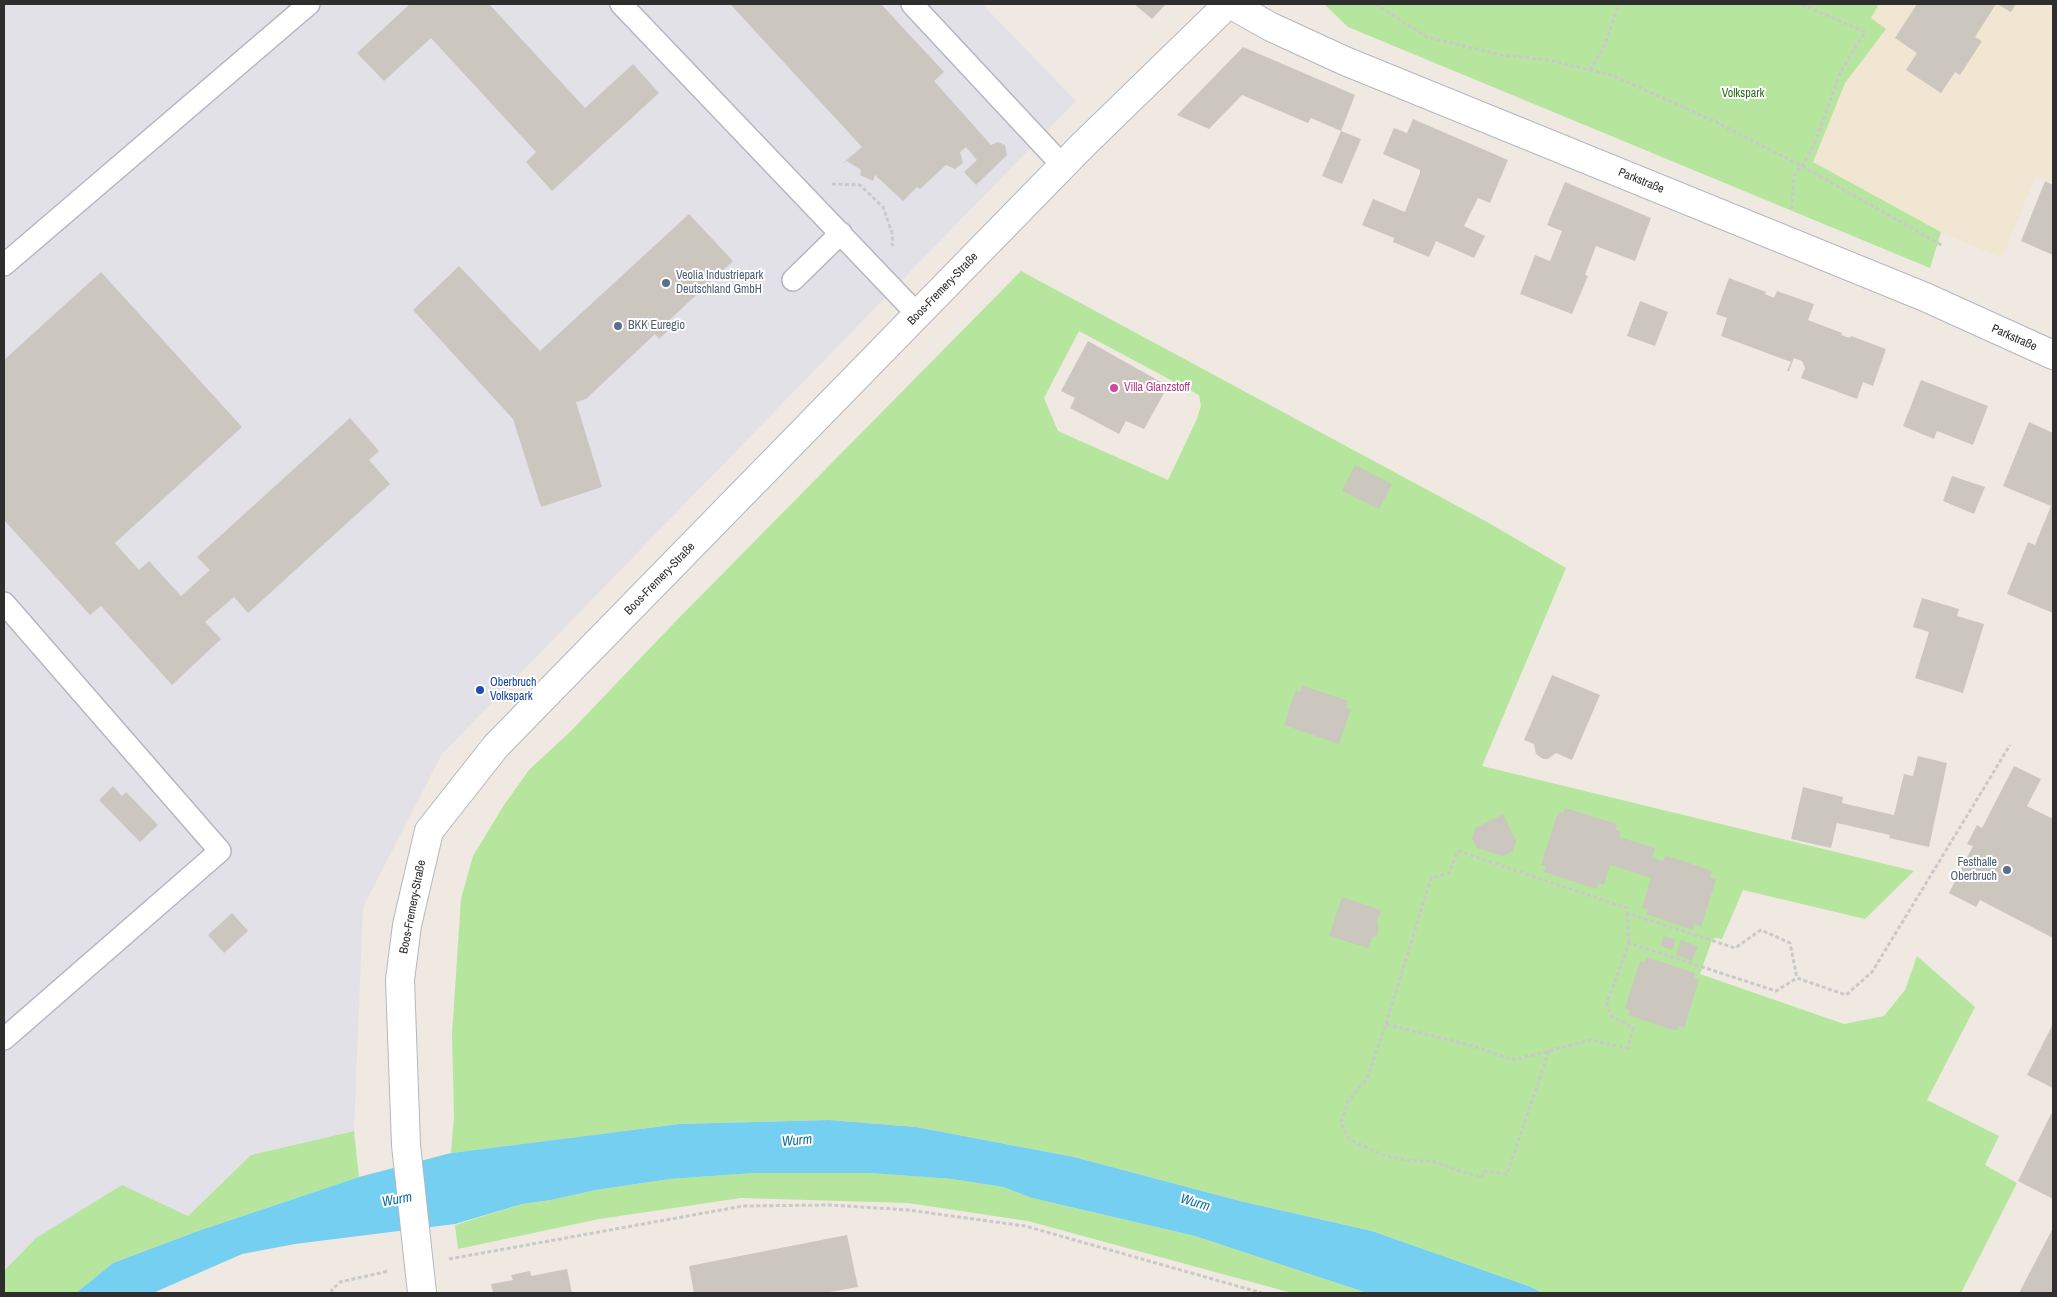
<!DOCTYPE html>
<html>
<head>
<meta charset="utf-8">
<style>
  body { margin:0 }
  #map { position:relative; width:2057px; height:1297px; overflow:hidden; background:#efe9e1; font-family:"Archivo Narrow",sans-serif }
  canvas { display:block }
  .frame { position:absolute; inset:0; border:5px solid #2e2e2e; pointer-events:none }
</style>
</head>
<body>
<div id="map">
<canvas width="2057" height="1297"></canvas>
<div class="frame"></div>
</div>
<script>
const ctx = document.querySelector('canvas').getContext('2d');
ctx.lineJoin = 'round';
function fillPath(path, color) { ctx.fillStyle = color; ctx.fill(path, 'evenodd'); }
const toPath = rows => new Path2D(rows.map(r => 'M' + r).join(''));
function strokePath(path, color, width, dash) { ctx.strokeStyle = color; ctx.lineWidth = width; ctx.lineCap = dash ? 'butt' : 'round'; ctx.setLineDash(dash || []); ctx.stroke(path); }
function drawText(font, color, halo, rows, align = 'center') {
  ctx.font = font + ' "Archivo Narrow",sans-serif'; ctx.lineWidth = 4; ctx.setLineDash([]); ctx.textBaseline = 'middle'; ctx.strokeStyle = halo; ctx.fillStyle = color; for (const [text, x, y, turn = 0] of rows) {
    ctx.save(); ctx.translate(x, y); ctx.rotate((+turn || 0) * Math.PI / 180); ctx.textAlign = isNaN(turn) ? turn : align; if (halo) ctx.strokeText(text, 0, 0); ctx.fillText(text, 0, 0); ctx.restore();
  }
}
fillPath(toPath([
  [4,4,982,4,1076,101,442,754,363,907,354,1131,251,1155,188,1216,121,1185,4,1271]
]), '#e3e1e8');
fillPath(toPath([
  [1880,4,2053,4,2053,183,2036,175,2002,258,1948,235,1812,162,1845,83,1886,29,1870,18]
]), '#f0e6d1');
fillPath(toPath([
  [1324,4,1879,4,1871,18,1886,29,1845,83,1813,162,1941,232,1930,268,1348,27],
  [1021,271,1487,522,1566,568,1482,766,1914,871,1865,919,1743,890,1722,939,1715,938,1712,940,1700,974,1844,1024,1884,1016,1905,990,1917,956,1975,1007,1927,1100,1999,1136,1985,1165,2017,1183,1961,1293,1542,1293,1531,1287,1372,1231,1240,1201,1074,1157,916,1127,829,1120,680,1124,451,1153,454,1116,452,1034,461,899,473,856,504,805,529,770,571,731,675,622],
  [1079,331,1199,395,1201,406,1196,421,1168,480,1058,431,1044,398],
  [354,1131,359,1177,198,1231,113,1263,76,1293,4,1293,4,1271,36,1238,122,1185,188,1216,251,1155],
  [754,1173,870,1173,953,1179,1003,1187,1032,1198,1195,1236,1367,1293,1292,1293,1028,1221,908,1203,741,1198,599,1219,458,1249,455,1225,522,1204,551,1200,596,1190,670,1179]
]), '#b6e59e');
fillPath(toPath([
  [829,1120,916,1127,1074,1157,1240,1201,1372,1231,1531,1287,1542,1293,1367,1293,1195,1236,1032,1198,1003,1187,952,1179,870,1173,754,1173,670,1179,596,1190,551,1200,522,1204,455,1224,295,1244,242,1254,153,1293,76,1293,113,1263,198,1231,359,1177,451,1153,680,1124]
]), '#75cff0');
fillPath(toPath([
  [410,4,489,4,585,108,633,64,659,93,552,191,526,162,536,152,431,38,384,81,357,53],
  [730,4,881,4,944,72,934,81,991,145,998,142,1005,145,1007,155,976,185,964,172,977,160,966,147,960,152,963,163,955,169,946,165,920,189,917,187,903,201,875,175,873,181,860,175,861,170,847,161,842,164,862,147],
  [1134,4,1166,4,1152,19],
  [1917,4,1996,4,1975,37,1982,41,1960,75,1955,72,1941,93,1906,70,1917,53,1895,38],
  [1997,4,2016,4,2011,12],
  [1243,47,1355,95,1341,131,1311,118,1308,123,1242,95,1209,129,1177,115],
  [1413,119,1508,160,1490,203,1478,198,1464,226,1485,236,1474,258,1436,241,1429,257,1393,242,1394,238,1362,225,1373,199,1405,212,1420,173,1420,170,1383,154,1394,128,1407,133],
  [1341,131,1361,139,1342,184,1322,176],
  [2045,181,2053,185,2053,255,2021,241],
  [1565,182,1651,218,1635,261,1596,246,1585,275,1588,276,1572,314,1520,294,1535,255,1550,261,1562,231,1547,225],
  [689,214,733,261,664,325,669,330,659,339,655,334,586,399,576,402,602,487,541,507,513,419,413,310,459,266,540,351],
  [101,272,242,427,115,543,139,570,149,561,181,596,210,570,197,557,350,418,379,451,369,460,390,484,248,613,234,597,205,622,221,639,172,685,101,606,90,615,4,520,4,360],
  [1729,278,1766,292,1765,294,1774,298,1777,291,1814,304,1808,320,1842,333,1841,335,1850,338,1851,336,1886,349,1873,386,1863,382,1857,399,1801,378,1805,368,1802,361,1794,358,1789,371,1787,371,1791,362,1721,336,1727,318,1716,314],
  [1640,301,1668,312,1655,346,1627,336],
  [1088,341,1168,386,1144,429,1126,421,1119,434,1070,408,1075,398,1061,391],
  [1921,380,1988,406,1973,445,1937,431,1934,439,1903,426],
  [2029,422,2053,433,2053,613,2007,594,2028,542,2035,545,2051,506,2003,486],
  [1355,465,1392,484,1379,509,1342,491],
  [1952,476,1985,487,1974,514,1943,501],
  [1922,598,1959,609,1957,616,1984,624,1963,693,1915,678,1929,632,1913,627],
  [1552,675,1600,695,1572,760,1556,753,1548,759,1543,759,1536,754,1534,744,1524,740],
  [1302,685,1348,701,1346,708,1351,709,1339,744,1284,725,1295,691,1300,692],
  [1918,756,1947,763,1929,847,1889,838,1890,835,1837,823,1831,848,1791,839,1803,787,1843,797,1842,803,1894,815,1904,774,1913,776],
  [2014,766,2041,779,2027,806,2053,819,2053,938,1980,900,1976,907,1949,893,1973,846,1967,844,1977,825,1982,828],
  [113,786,122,796,126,792,158,825,140,842,99,800],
  [1565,808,1617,824,1616,830,1621,832,1619,837,1655,848,1652,858,1663,861,1665,855,1712,871,1710,877,1716,879,1701,927,1695,924,1693,930,1646,914,1648,909,1642,908,1651,878,1610,865,1604,885,1598,883,1596,889,1544,872,1546,866,1541,865,1558,812,1563,813],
  [1503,814,1516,841,1513,851,1503,856,1477,848,1472,838,1475,828],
  [1342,897,1381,910,1377,922,1379,928,1377,935,1372,938,1368,948,1329,936],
  [232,913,248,931,224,953,208,935],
  [1664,936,1676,940,1672,950,1660,946],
  [1681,940,1698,946,1692,961,1676,955],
  [1647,957,1695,973,1694,978,1699,980,1684,1028,1678,1026,1676,1031,1628,1015,1630,1010,1625,1008,1640,961,1645,962],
  [2053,1024,2053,1088,2027,1075],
  [2051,1114,2053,1115,2053,1199,2018,1181],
  [2053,1228,2053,1293,2019,1293],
  [847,1235,858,1287,824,1293,694,1293,689,1266],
  [567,1269,572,1293,493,1293,491,1284,513,1280,511,1275,530,1271,531,1276]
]), '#cbc7bf');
const lane = toPath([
  [621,4,918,315],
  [912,4,1063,166],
  [4,265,309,4],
  [793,280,841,233],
  [4,603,220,851,4,1039]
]);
const street = toPath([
  [1230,4,1271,27,1345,61,1925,297,2053,355]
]);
const secondary = toPath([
  [422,1293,406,1145,400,980,407,925,429,831,496,746,1082,146,1228,4]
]);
strokePath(lane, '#b4b7c1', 24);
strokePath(street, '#b4b7c1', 30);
strokePath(secondary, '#b4b7c1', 30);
strokePath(toPath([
  [1375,4,1427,37,1502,55,1549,60,1614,76,1712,120,1802,166,1943,246],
  [1590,70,1603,49,1619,4],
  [832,184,860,185,883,207,892,233,893,242,892,246],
  [1792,209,1794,175,1802,166,1814,145,1840,73,1865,32,1801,4],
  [1627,913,1629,943],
  [1386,1024,1431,878,1449,873,1458,851,1627,908,1627,913,1735,948,1761,930,1790,943,1797,978],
  [1549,1051,1507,1174,1484,1171,1481,1178,1432,1161,1412,1161,1382,1155,1349,1139,1341,1123,1348,1101,1367,1079,1386,1024,1473,1046,1514,1060,1549,1051,1590,1040,1628,1048,1633,1028,1611,1016,1607,1003,1629,943,1776,991,1797,978,1846,995,1872,972,2010,745],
  [449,1259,743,1206,830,1205,908,1210,1025,1226,1262,1293],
  [332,1293,332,1290,340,1282,389,1271]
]), '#c9c9c9', 3, [4, 2.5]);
strokePath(lane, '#fff', 21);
strokePath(street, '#fff', 28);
strokePath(secondary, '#fff', 28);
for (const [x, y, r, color] of [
  [666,283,5,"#5c6f8a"],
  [618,326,5,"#5c6f8a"],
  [1114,388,5,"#d1479c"],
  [480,690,5,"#1a4fb4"],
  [2007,870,5,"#5c6f8a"]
]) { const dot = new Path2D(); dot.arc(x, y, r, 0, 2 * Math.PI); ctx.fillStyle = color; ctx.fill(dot); strokePath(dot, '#fff', 2); }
drawText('12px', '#2c6e1b', '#fff', [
  ["Volkspark",1743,94]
]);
drawText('12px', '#2e2e2e', '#fff', [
  ["Parkstraße",1641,181,22],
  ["Boos-Fremery-Straße",943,289,-46],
  ["Parkstraße",2014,338,24],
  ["Boos-Fremery-Straße",660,579,-46],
  ["Boos-Fremery-Straße",413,907,-79]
]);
drawText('12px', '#4e5e75', '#fff', [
  ["Veolia Industriepark",676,276],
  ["Deutschland GmbH",676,290],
  ["BKK Euregio",628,326],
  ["Festhalle",1997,863,"right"],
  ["Oberbruch",1997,877,"right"]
], 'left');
drawText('12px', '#b23c85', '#fff', [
  ["Villa Glanzstoff",1124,388]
], 'left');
drawText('12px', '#164399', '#fff', [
  ["Oberbruch",490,683],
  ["Volkspark",490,697]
], 'left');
drawText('italic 14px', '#0d6fa3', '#fff', [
  ["Wurm",797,1141,-5],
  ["Wurm",397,1200,-10],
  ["Wurm",1195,1203,17]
]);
</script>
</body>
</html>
